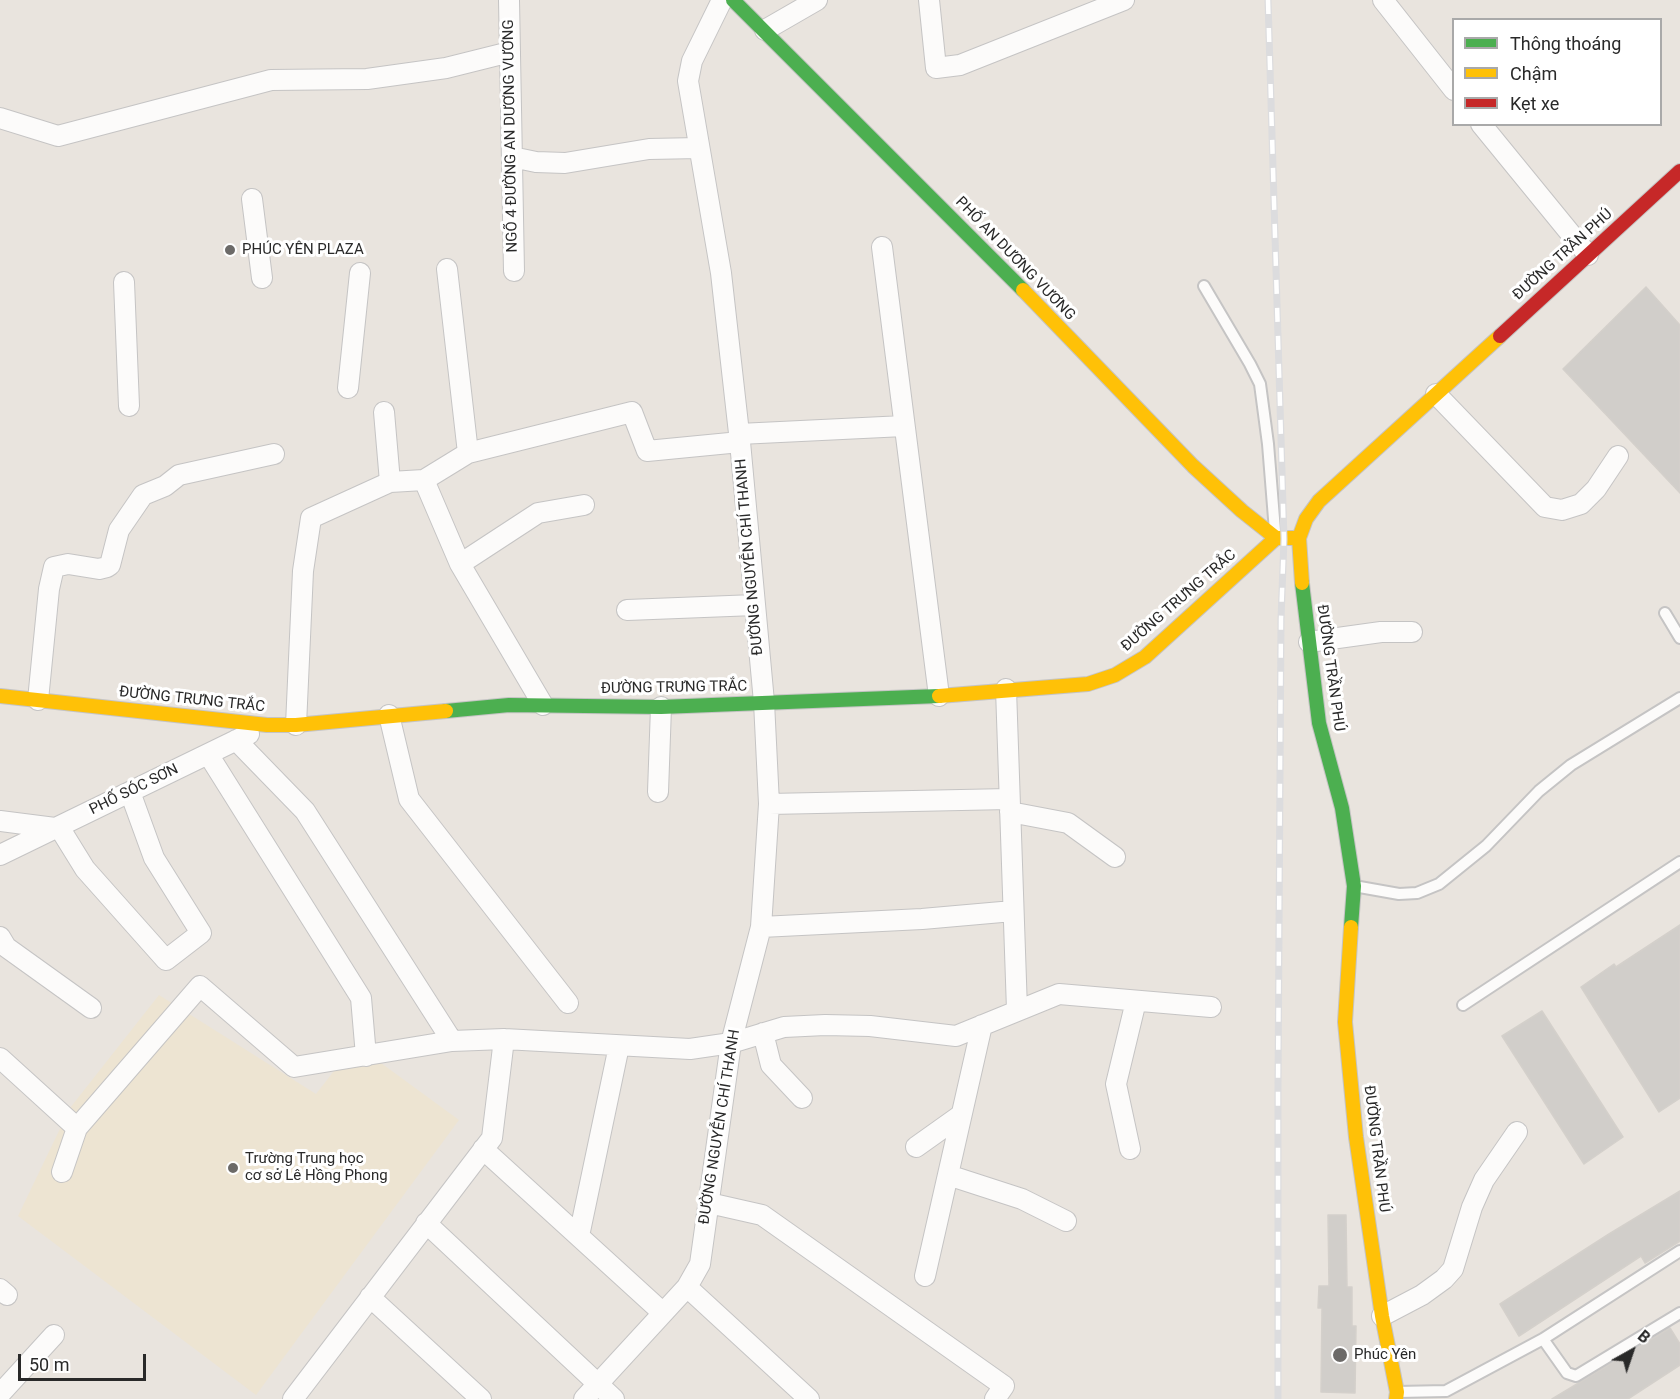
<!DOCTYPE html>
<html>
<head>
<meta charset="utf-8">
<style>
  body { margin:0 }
  #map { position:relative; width:1680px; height:1399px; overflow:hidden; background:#e9e4de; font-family:Roboto,sans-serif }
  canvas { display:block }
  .legend { position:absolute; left:1452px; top:18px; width:210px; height:108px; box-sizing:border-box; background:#fff; border:2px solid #a9a9a9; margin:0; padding:8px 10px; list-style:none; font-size:18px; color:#292929 }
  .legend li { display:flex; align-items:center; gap:12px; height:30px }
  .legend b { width:30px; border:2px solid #a9a9a9 }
  .north { position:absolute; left:1602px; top:1321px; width:60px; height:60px; -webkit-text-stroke:4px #fff; paint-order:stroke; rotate:40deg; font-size:16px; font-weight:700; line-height:24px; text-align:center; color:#292929 }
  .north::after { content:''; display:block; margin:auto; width:21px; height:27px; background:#292929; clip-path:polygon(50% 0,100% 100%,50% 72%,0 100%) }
  .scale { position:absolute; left:18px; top:1354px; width:128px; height:27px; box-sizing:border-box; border:3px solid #292929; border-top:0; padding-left:8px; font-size:18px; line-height:21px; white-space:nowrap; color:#292929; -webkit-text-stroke:4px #fff; paint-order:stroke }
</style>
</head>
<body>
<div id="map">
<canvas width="1680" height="1399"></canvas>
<ul class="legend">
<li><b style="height:8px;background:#4caf50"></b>Thông thoáng</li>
<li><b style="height:8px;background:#ffc107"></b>Chậm</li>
<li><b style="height:8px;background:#c62828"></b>Kẹt xe</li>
</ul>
<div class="north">B</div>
<div class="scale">50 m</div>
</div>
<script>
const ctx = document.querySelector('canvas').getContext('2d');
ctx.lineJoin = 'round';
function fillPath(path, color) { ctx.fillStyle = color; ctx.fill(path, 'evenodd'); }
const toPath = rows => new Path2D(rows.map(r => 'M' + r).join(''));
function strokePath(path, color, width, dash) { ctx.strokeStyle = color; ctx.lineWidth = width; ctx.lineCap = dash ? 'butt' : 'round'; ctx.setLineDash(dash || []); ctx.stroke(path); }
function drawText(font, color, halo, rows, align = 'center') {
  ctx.font = font + ' Roboto,sans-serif'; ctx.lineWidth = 6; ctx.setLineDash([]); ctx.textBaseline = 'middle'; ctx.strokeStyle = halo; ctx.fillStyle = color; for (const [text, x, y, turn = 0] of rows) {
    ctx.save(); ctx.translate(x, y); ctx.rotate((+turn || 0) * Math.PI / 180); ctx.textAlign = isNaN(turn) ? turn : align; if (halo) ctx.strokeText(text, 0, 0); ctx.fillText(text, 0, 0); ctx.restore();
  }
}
fillPath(toPath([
  [159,995,316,1094,355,1044,459,1120,256,1395,18,1216,70,1108]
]), '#ede4d2');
const building = toPath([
  [1646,287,1680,325,1680,493,1563,369,1646,287],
  [1680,925,1680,1098,1659,1112,1581,987,1614,964,1616,967,1680,925],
  [1542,1011,1623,1137,1584,1164,1502,1036,1542,1011],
  [1680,1191,1680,1241,1645,1263,1641,1256,1519,1336,1500,1304,1609,1234,1680,1191],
  [1328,1215,1346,1215,1347,1287,1352,1287,1352,1326,1356,1326,1355,1393,1321,1392,1322,1308,1318,1308,1319,1286,1329,1286,1328,1215],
  [1670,1328,1680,1344,1680,1365,1628,1399,1552,1399,1670,1328]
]);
fillPath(building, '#d1ceca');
strokePath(building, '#d4d0cb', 1.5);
const lane = toPath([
  [1204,286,1250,364,1260,384,1268,444,1275,531],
  [1665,613,1680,638],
  [1354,886,1399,894,1417,893,1439,884,1486,846,1539,791,1571,765,1680,698],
  [1463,1005,1680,862],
  [1543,1339,1567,1373,1576,1376,1680,1313],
  [1397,1392,1446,1391,1543,1339,1680,1251]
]);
const street = toPath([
  [509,0,514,271],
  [929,0,936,68,960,65,1124,0],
  [1383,0,1454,90],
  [765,30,817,0],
  [0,118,58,136,271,80,367,79,446,68,510,52],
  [1481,124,1588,255],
  [512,157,536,162,565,163,649,149,699,148],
  [252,199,262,278],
  [882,247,939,696],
  [447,269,468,453],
  [124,282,129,406],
  [348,388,360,273],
  [1436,394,1545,507,1562,510,1581,504,1596,489,1618,456],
  [384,412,390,482],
  [739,434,904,426],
  [460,564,538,513,584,505],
  [627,610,755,605],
  [1309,642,1381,632,1412,632],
  [1006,689,1017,1010],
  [38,700,49,589,54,567,68,564,99,569,107,567,110,565,119,530,143,495,165,486,179,475,274,454],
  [543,705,460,564,424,480,468,453,632,412,647,451,740,442],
  [389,715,409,799,568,1003],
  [296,725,303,571,311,518,390,482,424,480],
  [236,740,305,811,452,1041],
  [208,754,361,998,366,1056],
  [658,792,661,707],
  [769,804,1009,799],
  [1010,812,1068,823,1115,857],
  [0,821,55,828],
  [59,827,85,869,166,960,201,933,154,858,130,792],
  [0,855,249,734],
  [761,927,922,919,1013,911],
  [0,937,6,947,91,1008],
  [763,1033,771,1065,802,1098],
  [0,1058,77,1128],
  [916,1147,961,1115],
  [483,1149,663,1313],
  [1130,1149,1116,1084,1136,1001],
  [62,1172,77,1128,200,986,294,1067,452,1041,504,1039,690,1049,731,1043,784,1027,825,1025,870,1026,956,1036,1059,994,1211,1007],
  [948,1175,1022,1199,1066,1221],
  [709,1203,762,1215,1004,1386,995,1399],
  [426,1223,614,1399],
  [579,1236,619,1046],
  [925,1276,982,1025],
  [687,1287,809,1399],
  [0,1289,7,1295],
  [370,1297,481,1399],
  [1382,1316,1422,1295,1444,1279,1453,1269,1472,1207,1484,1180,1517,1132],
  [0,1394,54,1335],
  [293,1399,492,1138,504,1039],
  [584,1399,687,1287,700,1264,731,1043,761,927,769,804,764,702,740,442,721,273,688,81,692,61,722,0]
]);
const fast = toPath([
  [733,0,1023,290],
  [1302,583,1319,723,1342,808,1354,886,1351,927],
  [446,711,509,705,661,707,939,696]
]);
const slow = toPath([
  [1023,290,1193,466,1242,511,1276,538],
  [1302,583,1299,538,1306,519,1319,501,1500,336],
  [0,696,267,725,296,725,446,711],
  [939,696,1088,684,1115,675,1145,657,1276,538,1299,538],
  [1351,927,1345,1022,1356,1137,1382,1316,1397,1392,1396,1399]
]);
const jam = toPath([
  [1500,336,1680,171]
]);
strokePath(lane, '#c5c4c4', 14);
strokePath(street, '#c5c4c4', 22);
strokePath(fast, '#c5c4c4', 16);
strokePath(slow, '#c5c4c4', 16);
strokePath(jam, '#c5c4c4', 16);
strokePath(lane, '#fcfbfa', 10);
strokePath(street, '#fcfbfa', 20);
strokePath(fast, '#4caf50', 14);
strokePath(slow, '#ffc107', 14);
strokePath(jam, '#c62828', 14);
const rail = toPath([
  [1268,0,1284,539,1281,619,1278,1087,1278,1399]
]);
strokePath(rail, '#dcdcde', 7);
strokePath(rail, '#fff', 4.5, [14]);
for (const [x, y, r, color] of [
  [230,250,6,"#6c6a68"],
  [233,1168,6,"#6c6a68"],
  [1340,1355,8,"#6c6a68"]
]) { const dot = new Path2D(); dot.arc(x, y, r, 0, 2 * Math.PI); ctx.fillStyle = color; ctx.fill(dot); strokePath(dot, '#fff', 2); }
drawText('15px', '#292929', '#fff', [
  ["NGÕ 4 ĐƯỜNG AN DƯƠNG VƯƠNG",511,136,-91],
  ["ĐƯỜNG TRẦN PHÚ",1563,255,-42],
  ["PHỐ AN DƯƠNG VƯƠNG",1015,259,46],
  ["ĐƯỜNG NGUYỄN CHÍ THANH",750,557,-95],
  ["ĐƯỜNG TRƯNG TRẮC",1179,601,-41],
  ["ĐƯỜNG TRẦN PHÚ",1330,668,82],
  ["ĐƯỜNG TRƯNG TRẮC",674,688,-1],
  ["ĐƯỜNG TRƯNG TRẮC",192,700,6],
  ["PHỐ SÓC SƠN",134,790,-26],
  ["ĐƯỜNG NGUYỄN CHÍ THANH",720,1127,-81],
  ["ĐƯỜNG TRẦN PHÚ",1376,1149,83]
]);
drawText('15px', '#292929', '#fff', [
  ["PHÚC YÊN PLAZA",242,250],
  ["Trường Trung học",245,1159],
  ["cơ sở Lê Hồng Phong",245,1176],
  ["Phúc Yên",1354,1355]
], 'left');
</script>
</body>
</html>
